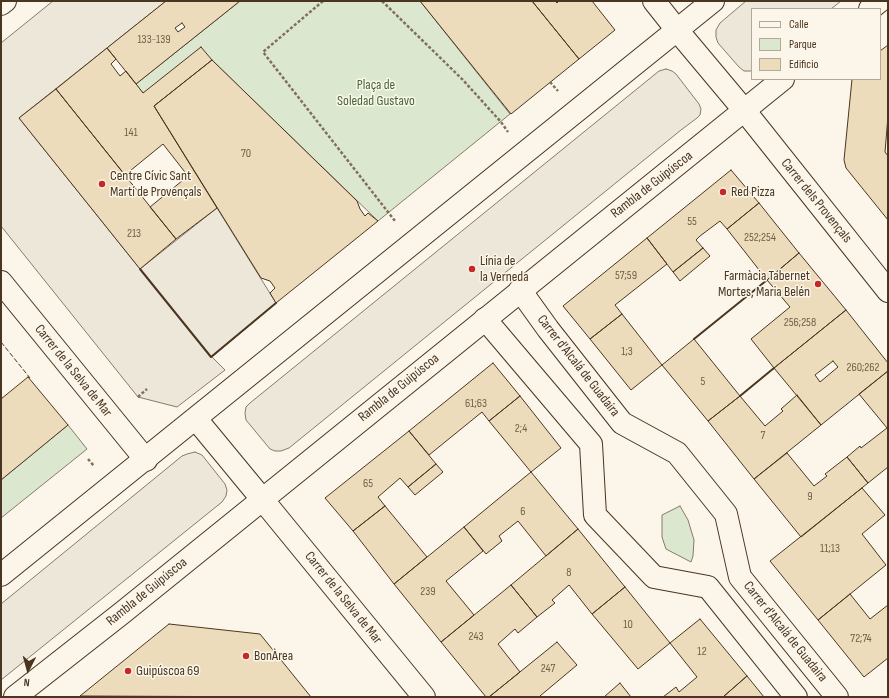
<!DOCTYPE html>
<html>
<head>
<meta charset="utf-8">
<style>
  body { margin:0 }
  #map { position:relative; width:889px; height:698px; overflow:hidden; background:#fbf6e9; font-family:"Sofia Sans Condensed",sans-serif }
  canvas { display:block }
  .frame { position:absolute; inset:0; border:2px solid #4a3520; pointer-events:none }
  .legend { position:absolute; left:751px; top:8px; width:130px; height:72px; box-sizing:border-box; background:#fbf6e9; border:1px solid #b4a999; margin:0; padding:5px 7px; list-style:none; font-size:12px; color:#4a3520 }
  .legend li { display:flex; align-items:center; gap:8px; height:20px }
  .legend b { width:20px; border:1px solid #b4a999 }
  .north { position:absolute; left:8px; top:650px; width:40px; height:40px; -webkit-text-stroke:3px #fbf6e9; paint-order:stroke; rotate:186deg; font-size:11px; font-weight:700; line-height:16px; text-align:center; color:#4a3520 }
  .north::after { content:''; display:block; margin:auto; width:14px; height:18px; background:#4a3520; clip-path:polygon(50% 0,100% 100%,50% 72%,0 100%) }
</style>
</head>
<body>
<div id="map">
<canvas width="889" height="698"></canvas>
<div class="frame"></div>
<ul class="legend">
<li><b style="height:5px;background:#fbf6e9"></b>Calle</li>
<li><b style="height:11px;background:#dce7d0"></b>Parque</li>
<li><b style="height:11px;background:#ecdcbc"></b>Edificio</li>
</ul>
<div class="north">N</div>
</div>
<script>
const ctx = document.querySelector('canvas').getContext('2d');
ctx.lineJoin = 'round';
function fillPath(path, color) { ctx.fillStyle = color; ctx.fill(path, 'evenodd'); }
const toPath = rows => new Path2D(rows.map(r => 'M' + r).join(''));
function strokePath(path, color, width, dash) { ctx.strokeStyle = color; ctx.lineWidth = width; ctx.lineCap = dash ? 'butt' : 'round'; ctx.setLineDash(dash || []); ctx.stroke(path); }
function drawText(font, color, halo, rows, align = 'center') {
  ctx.font = font + ' "Sofia Sans Condensed",sans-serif'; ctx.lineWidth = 3; ctx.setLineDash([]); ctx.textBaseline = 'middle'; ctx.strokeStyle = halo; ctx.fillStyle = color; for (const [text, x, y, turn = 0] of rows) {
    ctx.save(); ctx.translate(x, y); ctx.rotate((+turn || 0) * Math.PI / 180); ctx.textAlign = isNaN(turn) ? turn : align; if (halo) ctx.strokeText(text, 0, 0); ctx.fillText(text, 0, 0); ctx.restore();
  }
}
const green = toPath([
  [240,1,420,1,510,114,378,221,212,60,143,93,136,84,240,1],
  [68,425,87,449,1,518,1,480,68,425],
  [680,506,688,520,694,540,693,556,691,562,666,549,662,537,662,515,680,506]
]);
fillPath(green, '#dce7d0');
strokePath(green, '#887966', 1);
const parking = toPath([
  [53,1,166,1,19,118,140,269,217,208,276,303,212,357,225,370,177,407,138,397,1,226,1,43,53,1],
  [746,1,841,1,831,9,752,9,752,71,744,71,739,67,718,43,716,37,716,30,720,23,746,1],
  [666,69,672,71,676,74,699,104,701,109,700,115,697,118,681,130,289,448,281,451,275,451,270,449,246,420,245,413,246,407,250,403,659,71,666,69],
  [195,452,202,455,225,484,227,490,226,496,222,502,1,680,1,604,182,456,187,454,195,452]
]);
fillPath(parking, '#ede7d9');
strokePath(parking, '#887966', 1);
const building = toPath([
  [166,1,240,1,136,84,107,48,166,1],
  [182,23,185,27,178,32,175,28,182,23],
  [420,1,532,1,579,59,511,114,420,1],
  [532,1,555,1,557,3,559,1,592,1,615,30,579,59,532,1],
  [888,45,888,116,885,152,888,156,888,220,846,168,844,160,852,79,880,79,880,51,888,45],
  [201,47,212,60,154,106,217,208,176,239,150,207,188,176,163,144,125,175,56,89,107,48,116,59,111,64,120,76,126,71,143,93,201,47],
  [212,60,357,201,360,209,365,216,368,213,378,221,276,303,270,293,275,288,270,281,261,278,154,106,212,60],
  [56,89,176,239,140,269,19,118,56,89],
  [731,170,759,203,727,229,720,221,700,236,696,240,703,248,673,272,647,238,731,170],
  [759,203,799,253,767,280,727,229,759,203],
  [647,238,667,264,615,305,622,314,590,339,563,306,647,238],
  [703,248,710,256,680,281,673,272,703,248],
  [799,253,846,310,774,368,751,339,790,307,767,280,799,253],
  [846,310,888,363,888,371,821,425,774,368,846,310],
  [833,361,838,367,820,382,815,375,833,361],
  [622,314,662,365,631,390,590,339,622,314],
  [694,339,740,396,708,421,662,365,694,339],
  [493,363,520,396,489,421,482,412,429,455,409,431,493,363],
  [888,371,888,467,868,483,847,457,860,446,861,448,887,428,859,394,888,371],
  [28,377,68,425,1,480,1,399,28,377],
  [797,395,821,425,754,479,708,421,740,396,765,426,783,411,781,409,797,395],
  [520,396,561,448,531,472,489,421,520,396],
  [409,431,436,464,408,487,400,478,378,497,385,506,353,531,325,498,409,431],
  [787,453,814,486,827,476,825,474,847,457,868,483,801,537,754,479,787,453],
  [436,464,443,472,415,495,408,487,436,464],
  [531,472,578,529,546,556,518,521,499,536,502,541,486,554,464,527,531,472],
  [862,488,885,515,862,534,886,565,818,620,770,561,862,488],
  [385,506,427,557,394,584,353,531,385,506],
  [464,527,483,551,446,581,474,615,441,642,394,584,464,527],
  [578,529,625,587,592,614,569,585,552,600,555,603,537,617,511,585,578,529],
  [511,585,537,617,518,633,515,629,498,644,520,672,489,697,486,697,441,642,511,585],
  [625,587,670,643,638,669,592,614,625,587],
  [850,594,870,619,888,605,888,658,864,677,818,620,850,594],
  [700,619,747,676,723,697,663,697,676,687,679,692,697,677,670,643,700,619],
  [169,624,260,634,311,697,80,696,169,624],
  [557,642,577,665,540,696,541,697,489,697,557,642],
  [747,676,764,697,723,697,747,676],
  [620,683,631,697,604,697,620,683]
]);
fillPath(building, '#ecdcbc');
strokePath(building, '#4a3520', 1);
const street = toPath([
  [654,1,677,30],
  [1,4,5,1],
  [744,110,888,291],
  [1,282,146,460],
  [520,290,548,329,622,423,677,453,726,514,740,577,837,697],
  [485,319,591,444,595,515,654,577,708,587,796,697],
  [262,499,424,697]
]);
const secondary = toPath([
  [870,9,880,1],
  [677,30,744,110],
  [196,419,262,499],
  [1,575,713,1],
  [15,697,122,613,783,79]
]);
strokePath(street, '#4a3520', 24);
strokePath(secondary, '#4a3520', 24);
strokePath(toPath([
  [323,1,263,52,395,221],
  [382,1,463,80,501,122,508,132],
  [550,82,558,91],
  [138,397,147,389],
  [88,459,94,466]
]), '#7f6f5c', 2.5, [3, 2]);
strokePath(street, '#fbf6e9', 22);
strokePath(secondary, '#fbf6e9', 22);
strokePath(toPath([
  [1,342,30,378]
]), '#4a3520', 1, [5, 2]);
strokePath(toPath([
  [140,269,211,357,276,303],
  [694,339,767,280],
  [740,396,774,368]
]), '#4a3520', 2);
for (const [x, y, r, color] of [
  [102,184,4,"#c62828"],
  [723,192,4,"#c62828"],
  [472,269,4,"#c62828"],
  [818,284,4,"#c62828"],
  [246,656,4,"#c62828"],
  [128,671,4,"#c62828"]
]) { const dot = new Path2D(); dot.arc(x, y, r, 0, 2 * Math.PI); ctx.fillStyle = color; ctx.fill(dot); strokePath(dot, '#fbf6e9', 1.5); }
drawText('12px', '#725f47', null, [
  ["133-139",154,40],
  ["141",131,133],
  ["70",246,154],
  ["55",692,222],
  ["213",134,234],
  ["252;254",760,238],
  ["57;59",626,276],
  ["256;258",800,323],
  ["1;3",627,352],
  ["260;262",863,368],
  ["5",703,382],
  ["61;63",476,404],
  ["2;4",521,429],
  ["7",763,436],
  ["65",368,484],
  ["9",810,497],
  ["6",523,512],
  ["11;13",830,549],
  ["8",569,573],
  ["239",428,592],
  ["10",628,625],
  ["243",476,637],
  ["72;74",861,639],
  ["12",702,652],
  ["247",548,669]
]);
drawText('14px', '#436837', '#fbf6e9', [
  ["Plaça de",376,85],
  ["Soledad Gustavo",376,101]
]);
drawText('14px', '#4a3520', '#fbf6e9', [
  ["Centre Cívic Sant",110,176],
  ["Martí de Provençals",110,192],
  ["Red Pizza",731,192],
  ["Línia de",480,261],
  ["la Verneda",480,277],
  ["Farmàcia Tabernet",810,276,"right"],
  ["Mortes, Maria Belén",810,292,"right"],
  ["BonÀrea",254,656],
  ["Guipúscoa 69",136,671]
], 'left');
drawText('14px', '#4a3520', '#fbf6e9', [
  ["Rambla de Guipúscoa",652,185,-38],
  ["Carrer dels Provençals",816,201,51],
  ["Carrer d'Alcalá de Guadaira",578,366,52],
  ["Carrer de la Selva de Mar",73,371,51],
  ["Rambla de Guipúscoa",399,388,-39],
  ["Rambla de Guipúscoa",147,592,-39],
  ["Carrer de la Selva de Mar",343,598,51],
  ["Carrer d'Alcalá de Guadaira",785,632,51]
]);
</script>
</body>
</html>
